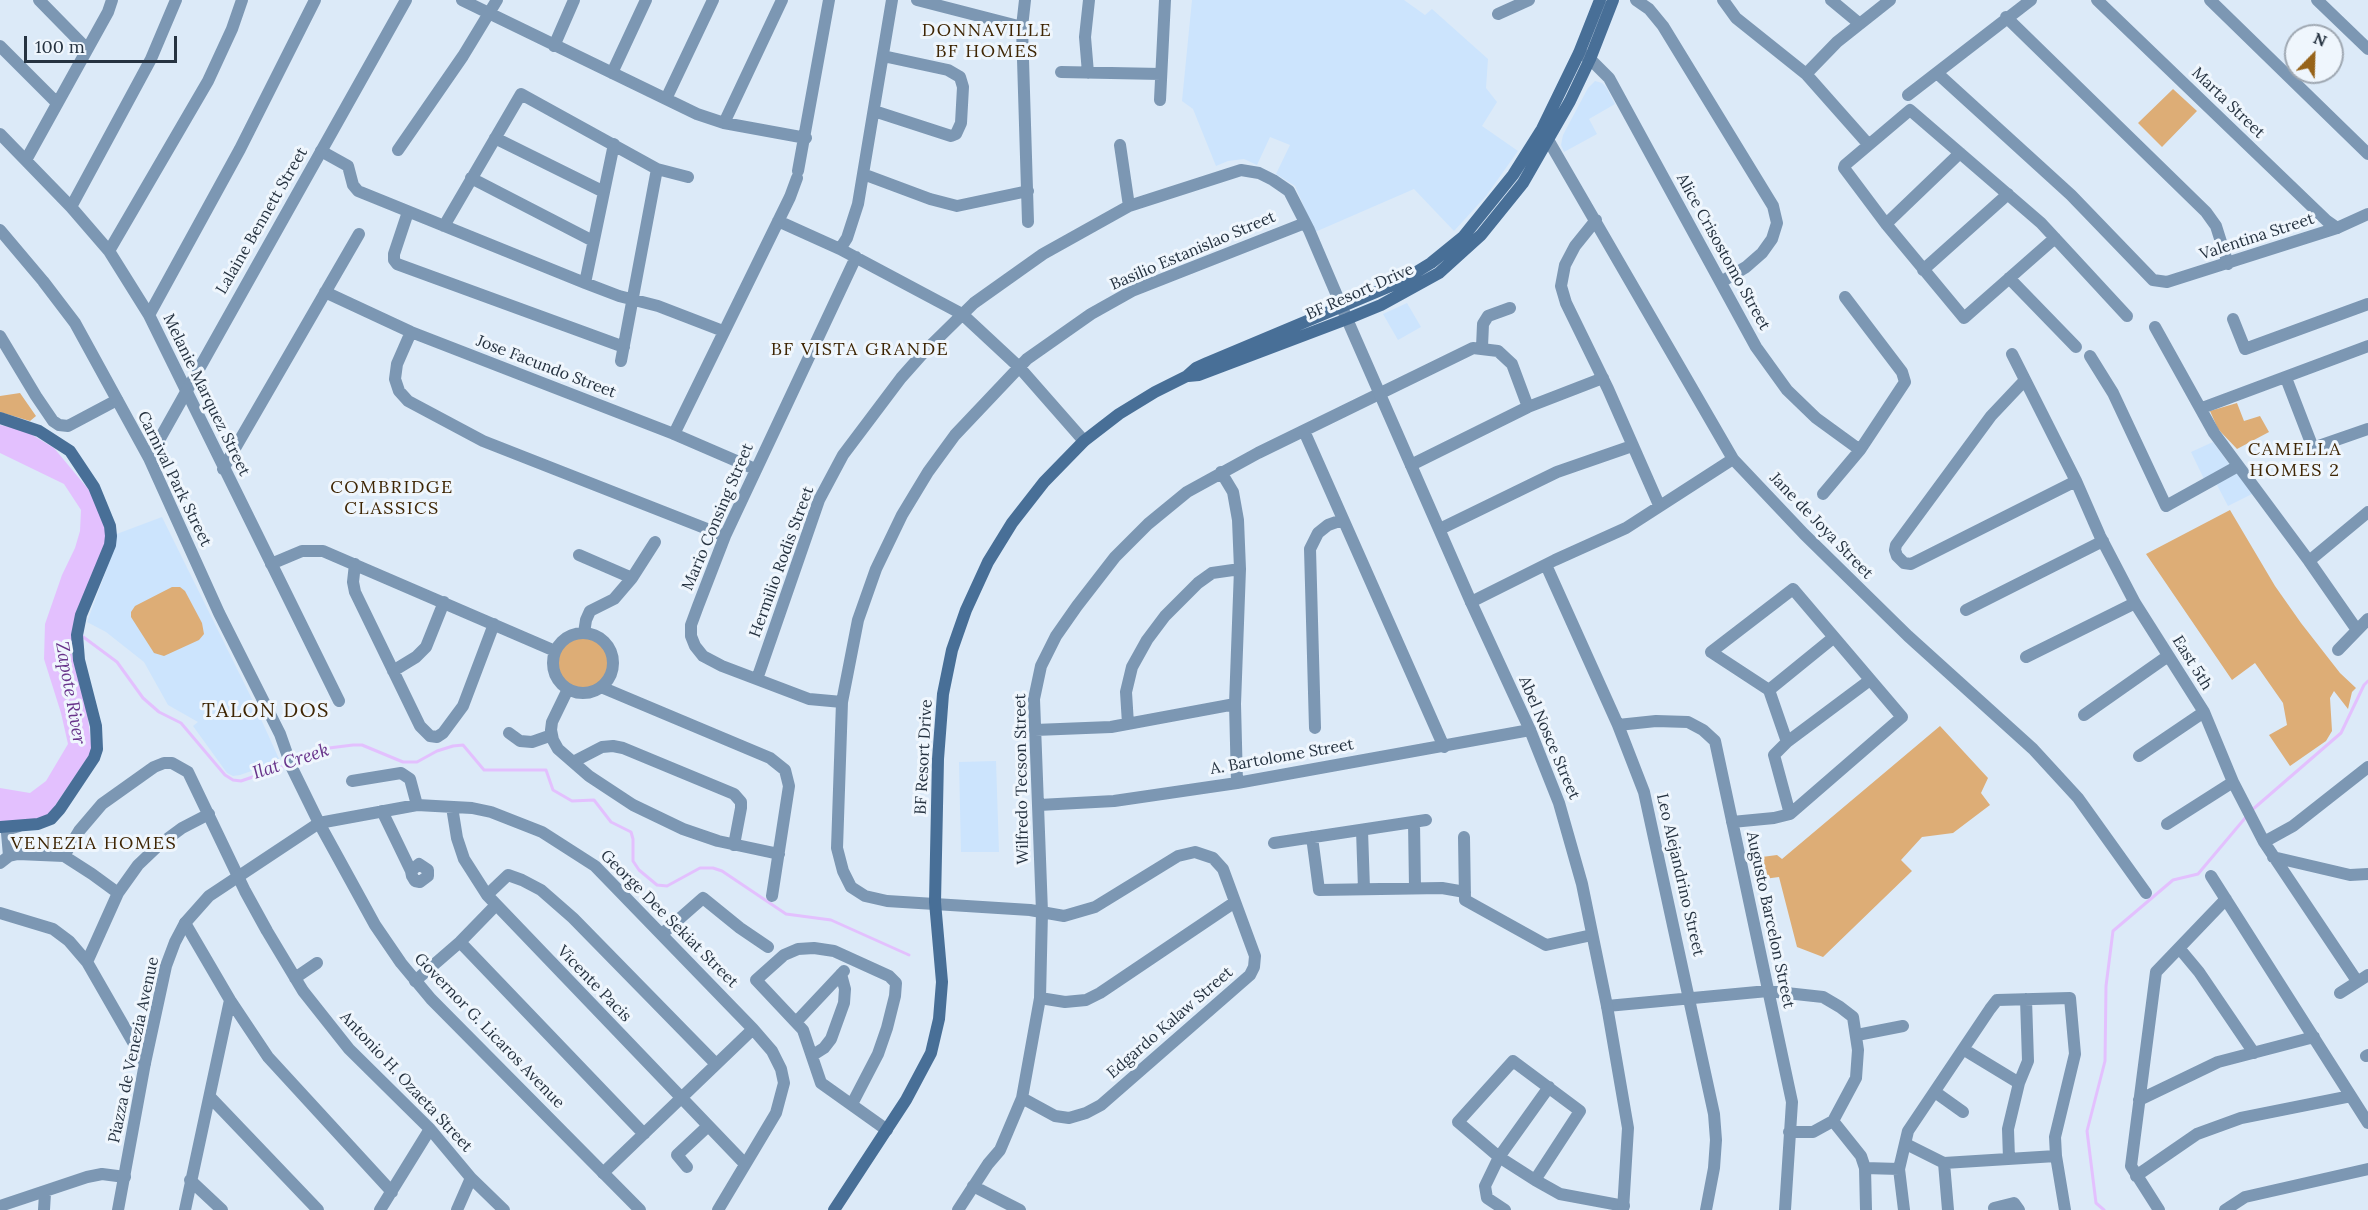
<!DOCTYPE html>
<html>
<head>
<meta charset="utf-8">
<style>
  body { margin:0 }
  #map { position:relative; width:2368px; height:1210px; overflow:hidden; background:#dceaf8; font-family:Lora,serif }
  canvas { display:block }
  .north { position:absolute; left:2284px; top:24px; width:60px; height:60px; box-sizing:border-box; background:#eff6fd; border:2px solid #9fa8b2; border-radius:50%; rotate:23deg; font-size:16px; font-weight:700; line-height:24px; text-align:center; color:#263341 }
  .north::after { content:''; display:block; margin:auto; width:21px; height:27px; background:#976319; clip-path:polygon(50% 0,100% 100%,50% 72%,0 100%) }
  .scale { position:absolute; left:24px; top:36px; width:153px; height:27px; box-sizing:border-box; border:3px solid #263341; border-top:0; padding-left:8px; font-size:18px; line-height:21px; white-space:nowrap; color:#263341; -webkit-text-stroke:4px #eff6fd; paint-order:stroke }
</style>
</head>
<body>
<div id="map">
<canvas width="2368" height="1210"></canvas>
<div class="north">N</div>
<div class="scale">100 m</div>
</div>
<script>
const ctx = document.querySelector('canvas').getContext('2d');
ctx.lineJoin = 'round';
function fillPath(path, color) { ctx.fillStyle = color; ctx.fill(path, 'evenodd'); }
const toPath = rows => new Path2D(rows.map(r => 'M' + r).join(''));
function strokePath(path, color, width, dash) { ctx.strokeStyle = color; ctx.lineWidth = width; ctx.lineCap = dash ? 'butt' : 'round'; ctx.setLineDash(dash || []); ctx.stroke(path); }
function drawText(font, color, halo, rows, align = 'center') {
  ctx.font = font + ' Lora,serif'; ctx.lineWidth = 6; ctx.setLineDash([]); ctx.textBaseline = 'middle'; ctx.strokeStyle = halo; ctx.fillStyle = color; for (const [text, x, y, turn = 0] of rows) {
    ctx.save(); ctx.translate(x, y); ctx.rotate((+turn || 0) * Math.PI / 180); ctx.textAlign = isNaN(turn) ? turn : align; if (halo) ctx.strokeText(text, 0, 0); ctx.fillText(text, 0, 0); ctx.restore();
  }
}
fillPath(toPath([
  [1192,0,1404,0,1425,15,1432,9,1488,59,1486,88,1497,102,1482,126,1518,151,1486,196,1454,231,1414,189,1315,232,1295,186,1276,174,1290,145,1270,137,1257,165,1244,159,1228,161,1216,166,1193,109,1182,101],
  [1595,81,1602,83,1606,87,1615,104,1589,119,1597,134,1564,152,1561,145,1563,135,1588,88],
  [1407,303,1421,327,1398,340,1383,314],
  [2213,442,2230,465,2254,493,2228,506,2217,485,2204,479,2191,452],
  [162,517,250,695,280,761,240,775,233,776,227,773,193,726,198,722,168,705,144,662,106,632,87,622,106,571,114,535],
  [996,761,999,852,961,852,959,762]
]), '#cce4fd');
fillPath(toPath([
  [2173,89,2197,111,2162,147,2138,123],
  [20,393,36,416,30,421,0,412,0,396],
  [2237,403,2244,421,2260,416,2269,432,2237,449,2218,429,2210,411],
  [2230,510,2275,586,2301,623,2340,673,2356,688,2352,692,2348,709,2334,691,2330,698,2332,731,2326,741,2290,766,2269,735,2287,725,2283,703,2255,663,2232,680,2146,554],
  [172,587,180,587,185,591,202,623,204,634,199,640,164,656,154,653,131,617,131,612,135,606],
  '558 663a25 25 0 1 1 50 0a25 25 0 1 1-50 0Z',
  [1940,726,1988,778,1981,793,1990,805,1953,833,1922,837,1901,860,1912,871,1823,957,1797,947,1779,877,1764,879,1762,857,1777,855,1782,859]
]), '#ddad76');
fillPath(toPath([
  [0,425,24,430,54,448,94,496,109,541,75,617,71,651,86,704,92,751,44,822,0,823,0,788,30,793,46,781,68,744,61,713,44,659,45,624,62,575,75,548,80,531,81,510,64,484,0,453]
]), '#e3c0fe');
strokePath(toPath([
  [82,636,117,662,143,698,159,712,181,723,225,775,233,780,241,781,288,765],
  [294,762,329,748,353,745,362,745,403,762,417,762,437,751,453,746,463,745,484,770,546,770,553,790,572,801,594,800,611,822,631,832,633,839,633,861,639,870,657,885,667,886,700,868,713,868,722,871,786,914,831,920,909,955],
  [2252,810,2341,733,2364,685,2368,681],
  [2104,1210,2096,1203,2087,1131,2105,1061,2106,986,2113,931,2173,880,2198,874,2246,817]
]), '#e3c0fe', 3);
strokePath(toPath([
  [39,0,87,49],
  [462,0,697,114,724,123,806,138],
  [917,0,1022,27],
  [1025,0,1022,27,1028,222],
  [1636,0,1649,9,1663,26,1773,206,1777,223,1772,239,1762,253,1746,267,1721,282],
  [1723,0,1736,18,1806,74,1868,144],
  [1831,0,1860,24],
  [2317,0,2368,49],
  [1498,14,1529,0],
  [2006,17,2206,212,2216,226,2228,264],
  [0,46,57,103],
  [554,46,574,0],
  [1582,54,1590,59,1609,78,1756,347,1787,390,1816,418,1860,450],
  [1061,72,1161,74],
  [612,73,646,0],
  [1088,73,1085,37,1089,0],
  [1937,73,2071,195,2153,280,2167,282,2337,228],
  [1806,74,1837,42,1890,0],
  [1908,95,2031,0],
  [666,99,713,0],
  [1160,100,1165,0],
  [874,111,951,136,956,134,961,123,963,87,960,77,948,70,883,56],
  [724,123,782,0],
  [1543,131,1733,459,1804,534,1908,636,2033,749,2078,798,2146,893],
  [0,134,71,207,109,251,149,315,339,701],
  [495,138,604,192],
  [1120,145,1129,206],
  [398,150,463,56,497,0],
  [321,151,348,166,353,185,358,191,585,283,619,296,658,306,723,331],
  [26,160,108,12,112,0],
  [798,171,829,0],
  [863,174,930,199,957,206,1028,191],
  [471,178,593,241],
  [71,207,151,59,176,0],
  [408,212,394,254,394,260,397,264,624,347],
  [1596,220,1575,246,1565,265,1561,286,1566,303,1608,389,1659,505],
  [778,221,840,249,962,314,1019,367,1084,441],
  [1886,224,1960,153],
  [444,226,521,94,657,169,688,177],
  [2055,238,1964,318,1886,224,1844,168,1845,165,1910,110,2041,223,2127,316],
  [840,249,847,238,858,204,892,0],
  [109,251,208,81,232,29,242,0],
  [1923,270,2008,194],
  [2009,278,2076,347],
  [585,283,614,144],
  [325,292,411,332,674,434,755,469],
  [149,315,240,149,315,0],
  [2233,319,2245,349,2368,304],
  [2155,327,2214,433,2309,561,2357,630],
  [411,332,397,364,395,379,399,391,408,401,483,441,725,536],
  [0,336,36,396,53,421,59,425,68,426,117,400],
  [1482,347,1483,324,1488,316,1510,308],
  [2012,354,2076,481,2100,536,2135,603,2204,712,2233,782,2264,842,2357,981],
  [2090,356,2113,393,2166,506,2238,466],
  [621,361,657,169],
  [2286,378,2313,448,2368,429],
  [2025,380,1991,416,1896,545,1895,550,1897,556,1904,563,1911,564,2076,481],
  [2202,408,2368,346],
  [1304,431,1444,747],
  [674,434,790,197,797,178],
  [1411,465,1528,407,1603,378],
  [223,469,359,234],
  [1221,472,1233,492,1238,520,1240,569,1235,704,1237,783],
  [1823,494,1860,450,1905,382,1902,372,1845,297],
  [1440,529,1557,472,1632,446],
  [579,555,632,578],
  [2309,561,2368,512],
  [271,564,302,551,323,551,555,651],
  [355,564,353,582,355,592,420,726,430,736,437,737,443,733,463,706,494,624],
  [1546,565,1618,725,1644,792,1714,1114,1716,1140,1714,1168,1706,1210],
  [1471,602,1555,560,1626,528,1733,459],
  [1966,610,2103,541],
  [584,633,586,620,590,611,614,599,632,578,655,542],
  '553 663a30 30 0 1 1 60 0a30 30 0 1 1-60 0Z',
  [2338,650,2368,619],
  [2026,657,2135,603],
  [393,671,416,657,426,647,444,602],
  [757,679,819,500,843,455,901,378,925,351,974,303,1043,254,1129,206,1241,170,1259,173,1273,180,1289,191,1309,230,1341,305],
  [601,687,770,758,785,770,789,786,772,896],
  [568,689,552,722,551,730,553,740,558,749,589,776,633,805,683,829,718,841,779,854],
  [1769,690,1833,638],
  [842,702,809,699,722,666,703,656,695,646,691,636,691,625,698,606,725,536,856,257],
  [2084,715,2168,656],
  [1128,724,1126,692,1132,667,1147,640,1165,616,1198,583,1212,573,1240,569],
  [1618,725,1656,721,1688,722,1703,730,1715,741,1792,1102,1785,1210],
  [1315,728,1310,549,1318,533,1328,525,1342,520],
  [1035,730,1111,727,1235,704],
  [509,733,520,741,532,742,552,735],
  [2139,756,2204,712],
  [573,762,602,747,613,746,623,748,734,794,741,802,741,808,734,845],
  [352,781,401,773,410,779,417,805],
  [1039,805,1114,801,1237,783,1530,730],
  [452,807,457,838,464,859,487,895,745,1164],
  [382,811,411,871,412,876,415,881,420,882,428,876,428,870,419,864,411,871],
  [1790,814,1774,755,1787,742,1870,680],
  [1414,822,1415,888],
  [1732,822,1774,818,1790,814,1902,717,1793,589,1711,652,1769,690,1787,742],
  [319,823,417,805,472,808,491,812,542,832,595,866,753,1029,772,1051,781,1069,784,1083,776,1113,718,1210],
  [2167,824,2233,782],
  [1362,830,1364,889],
  [1312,837,1319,890,1442,888,1465,892],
  [1464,837,1465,900,1546,945,1592,935],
  [2264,842,2293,826,2368,767],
  [1274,843,1426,820],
  [9,856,7,833,9,829,19,826],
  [64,856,79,831,102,804,154,767,164,763,172,763,188,772,245,891,267,931,303,991,349,1049,430,1129,471,1178,504,1210],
  [2273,857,2350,875,2368,874],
  [0,863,9,856,18,854,64,856,92,874,118,893],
  [2211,876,2368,1123],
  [487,895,508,875,522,880,541,890,573,918,716,1064],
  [0,913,53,929,69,941,87,962,145,1063],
  [185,923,230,1000,268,1057,392,1192],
  [662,934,703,898,740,928,768,947],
  [460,942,644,1134],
  [2179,948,2199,972,2254,1053],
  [87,962,118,893,138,865,159,845,182,828,209,814],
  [295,978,317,963],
  [415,981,460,942,496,905],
  [2340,993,2368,975],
  [1040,998,1065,1002,1086,1000,1100,993,1235,902],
  [1607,1006,1768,991,1823,997,1840,1007,1853,1017,1858,1050,1856,1078,1833,1121,1813,1132,1789,1132],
  [797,1021,844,971],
  [1857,1035,1903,1026],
  [1963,1049,2019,1083],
  [813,1055,824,1048,831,1039,844,1003,845,989,841,974],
  [2366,1056,2368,1055],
  [1935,1092,1963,1112],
  [210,1097,318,1210],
  [1022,1098,1055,1116,1069,1118,1086,1113,1101,1105,1250,975,1254,967,1255,956,1223,869,1213,858,1195,852,1178,856,1095,907,1064,916,1030,910,887,901,865,896,851,887,843,871,837,848,842,702,858,620,876,569,902,515,928,472,955,435,1027,359,1091,314,1132,291,1305,223],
  [2139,1100,2218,1062,2314,1037],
  [852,1104,878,1054,887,1028,895,996,896,983,889,976,834,951,814,948,798,949,784,955,756,980,803,1030,821,1083,887,1130],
  [1833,1121,1861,1156,1865,1168,1866,1210],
  [1906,1144,1944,1163,2056,1156],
  [2009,1159,2008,1129,2019,1083,2028,1061,2026,999],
  [1944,1163,1948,1210],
  [687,1167,677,1155,708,1126],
  [1865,1168,1899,1169],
  [603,1173,753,1029],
  [2136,1176,2197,1134,2241,1118,2351,1096],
  [190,1180,222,1210],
  [1535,1180,1580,1111,1513,1061,1458,1122,1499,1157,1535,1180,1560,1194,1624,1206],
  [973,1186,1020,1210],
  [0,1206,87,1177,102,1174,125,1177],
  [1994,1208,2014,1203,2019,1210],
  [44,1210,45,1193],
  [185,1210,230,1000],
  [380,1210,430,1129],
  [457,1210,471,1178],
  [958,1210,988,1164,1000,1150,1022,1098,1040,998,1042,912,1034,699,1041,666,1056,636,1077,606,1115,557,1148,524,1187,492,1258,453,1473,348,1498,351,1512,364,1528,407],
  [1505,1210,1487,1198,1485,1186,1499,1157,1549,1087],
  [1904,1210,1899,1169,1908,1131,1990,1009,1997,1000,2070,998,2075,1054,2055,1137,2056,1156,2065,1210],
  [2159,1210,2131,1166,2156,972,2226,899],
  [2225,1210,2245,1197,2368,1169]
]), '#7c97b3', 12);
strokePath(toPath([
  [2097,0,2327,221,2337,228,2368,214],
  [2210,0,2368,154],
  [0,230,43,281,75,323,149,458,219,613,280,734,292,768,319,823,375,925,401,963,431,999,640,1210],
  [1343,310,1471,602,1530,730,1559,803,1582,884,1607,1006,1628,1128,1623,1210],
  [149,458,406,0],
  [118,1210,145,1063,166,966,175,942,185,923,209,896,319,823]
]), '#7c97b3', 12);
strokePath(toPath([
  [1188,376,1199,375,1347,319,1381,305,1439,273,1481,235,1523,183,1570,101,1590,59,1613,0],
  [0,418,39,431,70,451,94,487,110,526,111,536,110,545,81,615,77,635,79,660,96,726,97,749,94,758,60,809,51,819,38,824,0,827],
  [834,1210,906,1100,931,1053,939,1019,942,982,935,902,938,759,943,694,952,650,966,610,988,562,1012,523,1044,482,1084,441,1119,414,1155,392,1187,376,1196,368,1207,363,1400,282,1431,263,1463,237,1513,175,1542,129,1579,53,1600,0]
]), '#486f97', 12);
drawText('16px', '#263341', '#eff6fd', [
  ["Marta Street",2228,103,44],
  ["Lalaine Bennett Street",262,221,-60],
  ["Valentina Street",2257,237,-18],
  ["Basilio Estanislao Street",1193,251,-23],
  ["Alice Crisostomo Street",1723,252,61],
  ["BF Resort Drive",1360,292,-24],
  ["Jose Facundo Street",546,367,21],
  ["Melanie Marquez Street",206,395,64],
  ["Carnival Park Street",174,479,64],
  ["Mario Consing Street",718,517,-67],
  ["Jane de Joya Street",1821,526,46],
  ["Hermilio Rodis Street",782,562,-70],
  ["East 5th",2192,663,58],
  ["Abel Nosce Street",1549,738,67],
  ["BF Resort Drive",924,757,-87],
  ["A. Bartolome Street",1282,757,-10],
  ["Wilfredo Tecson Street",1022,779,-91],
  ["Leo Alejandrino Street",1680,875,77],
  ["George Dee Sekiat Street",669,919,45],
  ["Augusto Barcelon Street",1770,920,78],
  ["Vicente Pacis",594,984,46],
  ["Edgardo Kalaw Street",1170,1023,-41],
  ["Governor G. Licaros Avenue",489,1031,46],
  ["Piazza de Venezia Avenue",134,1050,-78],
  ["Antonio H. Ozaeta Street",406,1082,47]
]);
ctx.letterSpacing = '1.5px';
drawText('18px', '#3e2503', '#eff6fd', [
  ["DONNAVILLE",987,31],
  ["BF HOMES",987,52],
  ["BF VISTA GRANDE",860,350],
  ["CAMELLA",2295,450],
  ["HOMES 2",2295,471],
  ["COMBRIDGE",392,488],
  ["CLASSICS",392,509],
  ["VENEZIA HOMES",94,844]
]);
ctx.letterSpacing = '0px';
drawText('italic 18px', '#68338a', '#eff6fd', [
  ["Zapote River",70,693,80],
  ["Ilat Creek",291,762,-18]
]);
ctx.letterSpacing = '1.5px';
drawText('20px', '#3e2503', '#eff6fd', [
  ["TALON DOS",266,711]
]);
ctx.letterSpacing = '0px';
</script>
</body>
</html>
